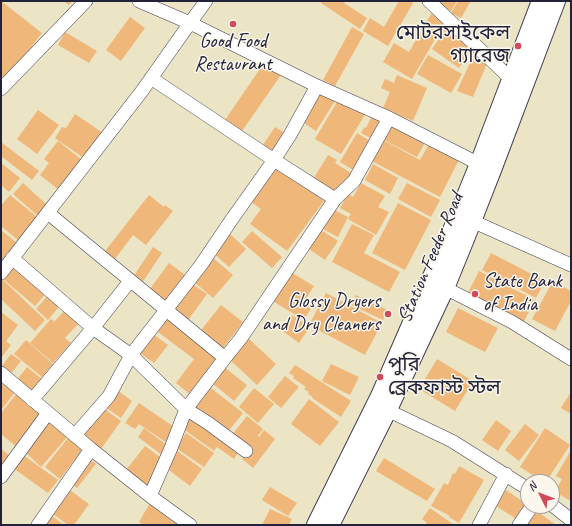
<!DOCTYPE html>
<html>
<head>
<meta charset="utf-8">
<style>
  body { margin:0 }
  #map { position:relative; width:572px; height:526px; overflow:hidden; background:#ebe4c5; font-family:Caveat,sans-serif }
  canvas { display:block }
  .frame { position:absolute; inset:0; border:2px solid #22223b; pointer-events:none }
  .north { position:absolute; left:520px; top:474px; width:40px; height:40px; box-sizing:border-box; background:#fbf7ec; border:1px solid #a4a2a5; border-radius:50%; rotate:312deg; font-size:11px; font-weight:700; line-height:16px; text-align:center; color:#22223b }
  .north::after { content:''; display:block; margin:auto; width:14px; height:18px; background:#d1495b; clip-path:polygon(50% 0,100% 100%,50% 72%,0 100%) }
</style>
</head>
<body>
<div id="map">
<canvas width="572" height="526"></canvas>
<div class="frame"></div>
<div class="north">N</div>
</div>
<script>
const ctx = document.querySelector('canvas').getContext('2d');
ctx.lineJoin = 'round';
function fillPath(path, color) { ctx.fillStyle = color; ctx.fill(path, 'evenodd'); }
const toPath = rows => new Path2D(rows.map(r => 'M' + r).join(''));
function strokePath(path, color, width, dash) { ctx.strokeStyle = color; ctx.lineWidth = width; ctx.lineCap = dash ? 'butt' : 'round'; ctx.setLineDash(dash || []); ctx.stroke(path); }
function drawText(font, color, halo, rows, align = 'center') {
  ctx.font = font + ' Caveat,"Noto Sans Bengali",sans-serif'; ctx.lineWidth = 3; ctx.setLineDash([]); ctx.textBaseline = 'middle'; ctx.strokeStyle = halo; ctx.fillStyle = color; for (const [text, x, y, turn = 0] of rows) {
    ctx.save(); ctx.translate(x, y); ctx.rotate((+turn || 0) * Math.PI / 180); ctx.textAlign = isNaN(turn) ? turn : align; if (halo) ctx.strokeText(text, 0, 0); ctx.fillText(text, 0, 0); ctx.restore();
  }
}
fillPath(toPath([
  [1,1,42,33,6,79,1,75],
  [63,1,72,1,69,5],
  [322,1,345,1,344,3,367,18,360,29,321,3],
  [399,1,409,1,413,3,388,46,363,31,370,18,384,27],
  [440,1,457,1,451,11,438,3],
  [458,1,471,1,461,18,451,13],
  [431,14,445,22,412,79,383,62,394,43,409,52],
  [130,17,145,28,121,61,106,50],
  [352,27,364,34,335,86,323,80],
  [447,27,474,46,459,68,432,49],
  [65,32,97,51,89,63,58,45],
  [475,52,488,61,473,97,457,91],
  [428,55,462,74,451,93,417,74],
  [264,63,281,75,242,131,225,120],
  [397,75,427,88,413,121,383,108,390,92,381,88,385,79,394,83],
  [320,91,335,101,316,131,301,121],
  [340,97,366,113,341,154,315,139],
  [38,110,59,125,37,154,17,139],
  [75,114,103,133,85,159,55,138,62,127,66,128],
  [372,116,383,122,374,140,361,133,364,127,366,128],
  [392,124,426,141,417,157,384,140],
  [275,127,288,135,275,156,261,148],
  [357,133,370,141,353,170,340,162],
  [381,139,420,160,429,144,459,160,440,197,370,160],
  [58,141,82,160,59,190,40,175,49,163,44,159],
  [1,142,39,171,32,180,1,156],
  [328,155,337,160,335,163,353,174,350,179,331,193,312,181],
  [1,163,20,178,9,192,1,185],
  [373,164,398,178,390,194,365,180],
  [275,165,324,201,287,251,250,224,261,209,250,201],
  [23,183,47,205,38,216,13,194],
  [361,183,385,196,378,207,389,212,376,235,348,219,351,214,340,208,348,194,353,197],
  [407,183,440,200,431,217,398,199],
  [10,195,37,217,18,240,1,226,1,206],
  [149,195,164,207,165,205,173,211,146,245,133,235,112,263,102,255],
  [398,203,431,220,405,270,372,253],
  [332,209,348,217,338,237,321,228],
  [352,224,374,235,364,253,400,272,389,292,332,262],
  [318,228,338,241,325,260,306,247],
  [1,230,17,243,1,261],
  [252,231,282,257,272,268,242,242],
  [229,233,246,249,229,267,212,252],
  [153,247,162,253,140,286,131,280],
  [491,253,545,281,536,298,482,270],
  [212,257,233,275,213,298,192,280],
  [169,263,188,277,166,307,147,293],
  [13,264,47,292,35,306,2,278],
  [289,271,314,286,305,300,313,305,304,320,271,300],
  [479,271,535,300,522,325,466,297],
  [1,278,45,320,35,331,1,299],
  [553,281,571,291,571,301,555,331,532,319],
  [191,283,207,294,186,323,170,311],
  [50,293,62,303,48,320,36,309],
  [326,293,382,323,365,355,309,325],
  [356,295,388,310,383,320,351,305],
  [221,305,243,322,221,351,198,334],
  [458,308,498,328,485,352,446,332],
  [66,309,80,322,65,338,71,343,53,363,30,343,51,319,54,321,52,324],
  [1,312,18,325,6,341,11,345,1,358],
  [292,315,310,327,299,343,281,330],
  [168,318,221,358,192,396,176,383,194,359,158,332],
  [153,334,168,345,154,363,140,353],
  [248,338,276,364,257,385,229,359],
  [26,340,53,364,42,377,14,354],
  [11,354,21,361,9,376,1,371,1,367],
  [437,359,473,381,455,411,419,389],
  [331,364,359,377,350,395,322,381],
  [295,365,351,401,341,417,312,398,313,397,308,394,309,392,304,389,306,387,293,378,294,376,289,373],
  [27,367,43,380,32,394,16,381],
  [224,367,247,385,234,401,212,383],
  [285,376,299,387,281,408,268,397],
  [1,381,15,392,2,409,1,408],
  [207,385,243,413,227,433,191,405],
  [254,388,274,404,258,423,239,407],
  [117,390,132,401,121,418,105,407],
  [18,392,45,415,18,448,1,434,1,413],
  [571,392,571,414,561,408],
  [309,399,339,422,320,446,291,424],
  [139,403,177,429,167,443,139,424,135,429,125,423],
  [103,408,121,421,101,449,83,436],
  [192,415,240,449,234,459,217,447,214,451,182,428],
  [247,416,263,429,258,436,259,437,264,430,275,439,253,468,242,459,249,450,231,436],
  [496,420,511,431,498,451,482,440],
  [51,421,68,436,41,467,24,451],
  [525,424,539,435,519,461,505,450],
  [144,428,168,446,162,455,138,437],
  [545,428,570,445,546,482,544,482,520,467],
  [186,433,214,453,204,467,176,448],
  [68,438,83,449,60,479,45,467],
  [145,446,160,457,150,488,126,470],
  [1,449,9,455,2,464,6,467,1,474],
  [176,450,202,469,190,486,169,470],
  [571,450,571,501,555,492,562,479,556,476],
  [23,455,58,480,48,493,13,468],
  [384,458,435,489,427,501,376,471],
  [90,459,96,464,77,488,70,483],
  [459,466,484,480,459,523,449,517,450,516,431,506,444,483,448,485,453,473,455,474],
  [270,487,297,503,288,516,262,500],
  [67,488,89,504,74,525,68,525,49,511],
  [506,490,528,505,518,520,496,506],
  [150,503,180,522,179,525,144,525,139,522],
  [430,508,454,525,425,525,427,523,422,519],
  [270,509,292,519,289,525,262,525],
  [534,509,556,525,522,525],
  [48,513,64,525,39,525]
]), '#efb87a');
const street = toPath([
  [139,1,190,23,317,86,389,118,487,168],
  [429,1,511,79,518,84],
  [151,78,274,160,335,199],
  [1,89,86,1],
  [48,213,225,358],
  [472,221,571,265],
  [12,258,93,328,131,355,186,409,208,423,246,451],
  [1,273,142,91,190,23,206,1],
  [445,288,512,322,571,359],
  [1,373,91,449,150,496,190,525],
  [32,400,93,328,130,281],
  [387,410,452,441,528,489],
  [75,435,109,396,131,355,201,265,232,219,274,160,290,135,317,86],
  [1,477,48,413],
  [150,496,171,448,186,409,225,358,241,338,335,199,354,181,389,118],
  [552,505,571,520],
  [38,525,91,449],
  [479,525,506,474],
  [519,525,532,506]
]);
const secondary = toPath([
  [316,525,380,396,451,233,479,164,541,1],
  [330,525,391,403,445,288,465,239,492,170,556,1]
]);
strokePath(street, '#403f50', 14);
strokePath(secondary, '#403f50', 20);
strokePath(street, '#fff', 13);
strokePath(secondary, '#fff', 18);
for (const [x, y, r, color] of [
  [233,24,4,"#d1495b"],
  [518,46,4,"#d1495b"],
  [475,294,4,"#d1495b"],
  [388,314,4,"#d1495b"],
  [380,377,4,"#d1495b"]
]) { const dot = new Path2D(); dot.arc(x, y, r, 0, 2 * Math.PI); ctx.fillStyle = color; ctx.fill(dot); strokePath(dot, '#fbf7ec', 1.5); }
drawText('20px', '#22223b', '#fbf7ec', [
  ["মোটরসাইকেল",510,34],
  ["গ্যারেজ",510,57],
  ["Good Food",233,42,"center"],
  ["Restaurant",233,65,"center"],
  ["State Bank",483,282,"left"],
  ["of India",483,305,"left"],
  ["Glossy Dryers",380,302],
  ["and Dry Cleaners",380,325],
  ["পুরি",388,366,"left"],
  ["ব্রেকফাস্ট স্টল",388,389,"left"]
], 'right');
drawText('20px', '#22223b', '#fbf7ec', [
  ["Station Feeder Road",431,258,-67]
]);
</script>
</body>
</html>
